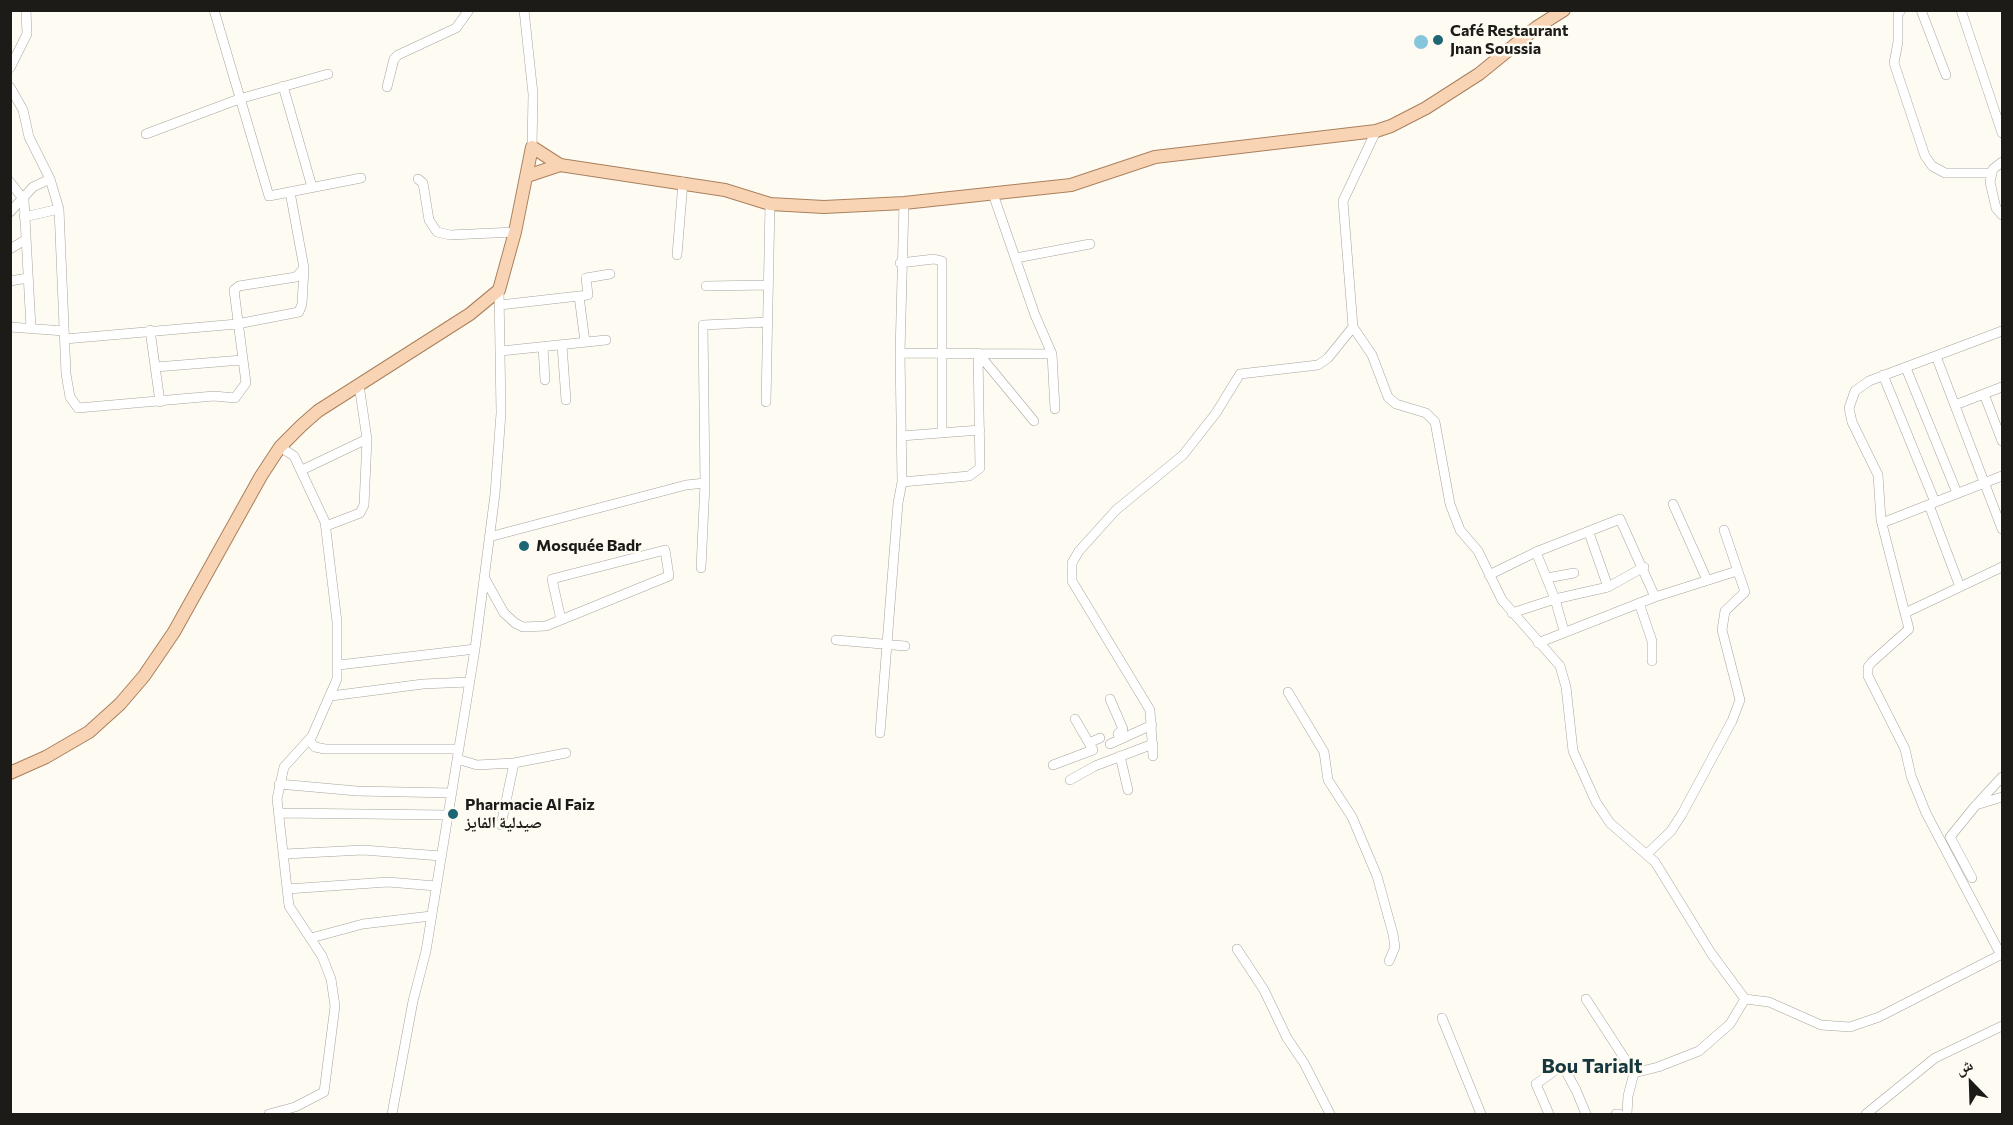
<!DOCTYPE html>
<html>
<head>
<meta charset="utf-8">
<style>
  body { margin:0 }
  #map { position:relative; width:2013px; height:1125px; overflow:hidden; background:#fefbf3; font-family:Commissioner,"Noto Naskh Arabic",sans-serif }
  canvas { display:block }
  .frame { position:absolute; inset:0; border:12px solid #1c1b18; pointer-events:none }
  .north { position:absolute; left:1941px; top:1053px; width:60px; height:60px; -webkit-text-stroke:4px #fefbf3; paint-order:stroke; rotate:337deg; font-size:16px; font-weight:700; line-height:24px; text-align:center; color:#1c1b18 }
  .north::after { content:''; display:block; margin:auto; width:21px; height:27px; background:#1c1b18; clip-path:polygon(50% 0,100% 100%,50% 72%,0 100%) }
</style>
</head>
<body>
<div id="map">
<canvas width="2013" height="1125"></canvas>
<div class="frame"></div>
<div class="north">ش</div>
</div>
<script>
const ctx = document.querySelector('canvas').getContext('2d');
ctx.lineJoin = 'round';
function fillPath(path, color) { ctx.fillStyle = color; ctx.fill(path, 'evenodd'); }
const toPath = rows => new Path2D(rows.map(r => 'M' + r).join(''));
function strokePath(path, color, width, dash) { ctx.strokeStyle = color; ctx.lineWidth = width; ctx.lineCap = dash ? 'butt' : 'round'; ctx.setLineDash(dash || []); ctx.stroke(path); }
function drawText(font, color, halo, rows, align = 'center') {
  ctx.font = font + ' Commissioner,"Noto Naskh Arabic",sans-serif'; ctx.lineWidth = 5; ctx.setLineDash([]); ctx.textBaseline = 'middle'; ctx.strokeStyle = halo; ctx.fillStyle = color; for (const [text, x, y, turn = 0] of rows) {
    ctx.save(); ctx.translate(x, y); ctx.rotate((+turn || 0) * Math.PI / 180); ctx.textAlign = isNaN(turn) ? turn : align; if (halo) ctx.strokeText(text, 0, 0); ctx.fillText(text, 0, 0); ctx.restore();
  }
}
fillPath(toPath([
  '1414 42a7 7 0 1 1 14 0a7 7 0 1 1-14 0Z'
]), '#86c6dc');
const minor = toPath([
  [214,10,269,196,361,178],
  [524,10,533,94,532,147],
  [1901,10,1898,14,1898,42,1894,63,1925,156,1932,166,1945,173,1991,173],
  [1921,10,1946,75],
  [1961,10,2002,133],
  [10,68,27,34,26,10],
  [283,86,312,187],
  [10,87,23,110,29,137,50,179,33,187,10,212],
  [387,87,394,59,398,55,456,28,469,10],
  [1376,131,1343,201,1353,327,1372,355,1388,397,1396,404,1426,413,1435,422,1450,504,1460,530,1478,551,1502,600,1560,666,1566,687,1573,751,1596,802,1610,823,1655,862,1711,953,1745,999,1730,1024,1699,1051,1658,1067,1634,1073],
  [146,134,239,99,328,74],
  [2002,162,1993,169,1990,182,1996,208,2002,215],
  [50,179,59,209,66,374,70,397,78,408,214,396,235,398,246,383,234,290,239,286,296,277,304,268],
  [418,179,423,183,429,220,437,232,450,235,515,232],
  [10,182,24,200,31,328],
  [993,194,1035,315,1052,354,1055,409],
  [24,217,59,209],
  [10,249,25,240],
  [677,255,683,182],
  [1016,258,1090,244],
  [900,263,934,259,942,261,942,432],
  [10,281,28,278],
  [706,286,768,285],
  [579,296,588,295,586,278,610,274],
  [500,305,579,296,585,342],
  [10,327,64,331],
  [150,330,160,402],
  [65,339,237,324,299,312,302,304,304,268,290,192],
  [562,345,566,400],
  [543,347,545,380],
  [501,351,606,340],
  [900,353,1052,354],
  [978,353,1034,421],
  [1936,356,2002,529],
  [156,367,242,360],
  [1906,368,1957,493],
  [1883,375,1935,502],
  [1984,394,2002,441],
  [766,402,770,204],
  [1955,405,2002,387],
  [901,436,980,430],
  [302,470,367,439],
  [902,482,969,476,980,468,978,353],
  [1673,504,1707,580],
  [1929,505,1960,587],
  [1882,523,2002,476],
  [326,526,360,513,364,505,367,439,359,385],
  [1589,533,1608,587],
  [489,537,686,485,705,483],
  [1536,552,1555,599,1564,631],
  [701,568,705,483,703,325,768,322],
  [1489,575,1536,552,1620,519,1655,597],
  [484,577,504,613,515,623,523,627,546,626,669,576,665,550,552,579,561,620],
  [1547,578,1574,573],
  [1639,603,1652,641,1652,661],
  [1512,613,1555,599,1608,587,1644,567],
  [1905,613,2002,567],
  [836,640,905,646],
  [1538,643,1655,597,1737,571],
  [339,665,475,649],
  [1288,692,1324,752,1328,780,1352,817,1377,876,1393,934,1395,947,1389,961],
  [331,696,423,684,469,682],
  [1110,699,1123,729,1118,734,1121,738],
  [880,733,898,503,902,482,900,353,904,203],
  [309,740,315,747,325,749,459,749],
  [1089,743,1100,738],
  [1110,744,1152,725],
  [1120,756,1128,790],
  [1153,756,1150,710,1072,581,1072,563,1079,551,1116,510,1183,455,1216,413,1240,374,1318,365,1328,358,1353,327],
  [457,759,477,765,514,763,566,753],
  [1053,765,1093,750,1075,719],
  [1070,780,1095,766,1153,744],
  [279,784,357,791,452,793],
  [1978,803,2002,777],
  [279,813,448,815],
  [501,825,514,763],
  [285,854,363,850,441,856],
  [1647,854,1671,831,1682,814,1732,721,1740,700,1722,630,1725,611,1745,592,1724,530],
  [1972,878,1950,837,1976,805,2002,797],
  [287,889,388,882,436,886],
  [311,938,363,924,431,916],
  [1237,949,1264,990,1287,1038,1304,1063,1330,1114],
  [2001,955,1926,813,1911,776,1905,749,1868,676,1868,667,1872,662,1909,629,1881,520,1878,475,1852,422,1849,408,1855,391,1869,381,2002,331],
  [1586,999,1634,1073,1628,1096,1627,1114],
  [1745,999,1769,1002,1821,1025,1850,1027,1879,1017,2002,954],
  [1442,1018,1481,1114],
  [269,1114,295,1107,324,1092,335,1006,331,979,322,956,289,906,277,799,284,767,312,736,337,679,337,622,325,522,294,456,280,447],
  [392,1114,413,1001,426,951,475,649,495,494,501,413,499,290],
  [1549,1114,1536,1084,1560,1067,1564,1068,1576,1090,1586,1114],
  [1616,1114,1619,1114],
  [1866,1114,1935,1058,2002,1026]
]);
const major = toPath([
  [527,176,560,165],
  [10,773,46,757,89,732,120,704,144,676,174,632,261,476,280,447,302,425,318,411,470,314,499,290,515,232,532,147,560,165,725,190,770,204,824,207,904,203,1071,185,1155,157,1376,131,1391,126,1426,108,1479,74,1537,27,1564,10]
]);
strokePath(minor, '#a6a49c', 10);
strokePath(major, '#a9805d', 14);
strokePath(minor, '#fff', 9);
strokePath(major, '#f9d4b4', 12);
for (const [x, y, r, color] of [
  [1438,40,6,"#1e6674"],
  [524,546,6,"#1e6674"],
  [453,814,6,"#1e6674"]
]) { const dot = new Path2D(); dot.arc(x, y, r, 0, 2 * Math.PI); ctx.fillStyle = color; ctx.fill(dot); strokePath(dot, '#fefbf3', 2); }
drawText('bold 16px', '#1c1b18', '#fefbf3', [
  ["Café Restaurant",1450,31],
  ["Jnan Soussia",1450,49],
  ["Mosquée Badr",536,546],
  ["Pharmacie Al Faiz",465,805],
  ["صيدلية الفايز",465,823]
], 'left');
drawText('bold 20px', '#16373e', '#fefbf3', [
  ["Bou Tarialt",1592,1066]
]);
</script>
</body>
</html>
